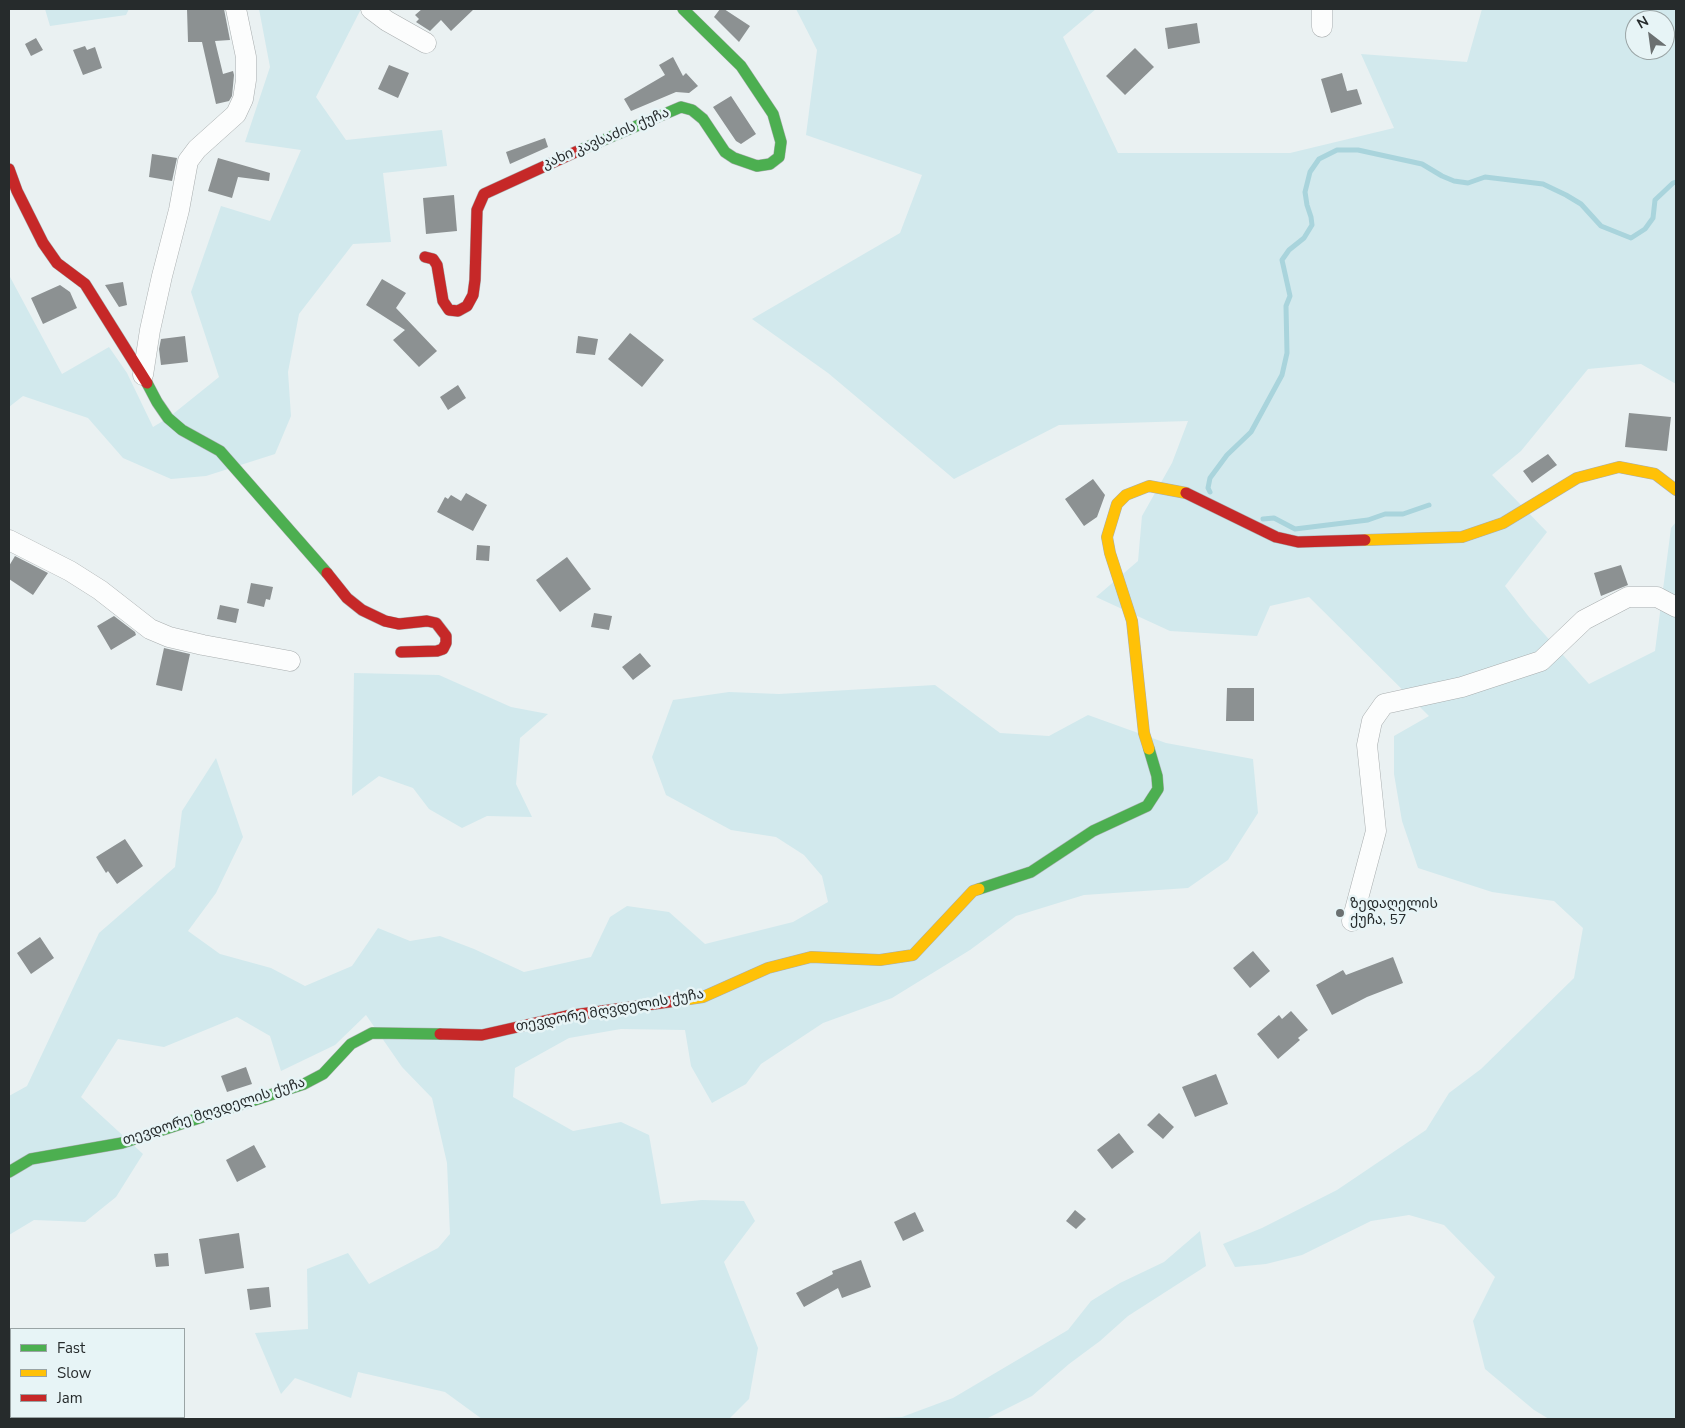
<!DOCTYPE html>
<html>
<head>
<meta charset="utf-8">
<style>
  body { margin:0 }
  #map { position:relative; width:1685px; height:1428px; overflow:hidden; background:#eaf1f2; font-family:"Nunito Sans",sans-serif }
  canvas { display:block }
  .frame { position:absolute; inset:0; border:10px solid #262b2c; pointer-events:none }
  .legend { position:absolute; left:10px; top:1328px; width:175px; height:90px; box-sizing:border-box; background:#e7f4f6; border:1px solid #9aa4a5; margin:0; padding:6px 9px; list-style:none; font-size:15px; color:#262b2c }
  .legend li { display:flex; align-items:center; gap:10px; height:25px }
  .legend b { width:25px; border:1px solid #9aa4a5 }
  .north { position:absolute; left:1625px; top:10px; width:50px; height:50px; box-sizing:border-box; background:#e7f4f6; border:1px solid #9aa4a5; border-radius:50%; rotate:330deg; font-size:14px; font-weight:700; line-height:20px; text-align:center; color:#262b2c }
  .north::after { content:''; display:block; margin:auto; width:18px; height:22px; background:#6b7071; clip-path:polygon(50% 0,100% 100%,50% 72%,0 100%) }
</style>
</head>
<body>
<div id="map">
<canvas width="1685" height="1428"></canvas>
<div class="frame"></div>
<ul class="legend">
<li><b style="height:6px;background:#4caf50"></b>Fast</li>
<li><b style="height:6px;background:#ffc107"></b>Slow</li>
<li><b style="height:6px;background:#c62828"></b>Jam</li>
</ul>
<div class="north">N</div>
</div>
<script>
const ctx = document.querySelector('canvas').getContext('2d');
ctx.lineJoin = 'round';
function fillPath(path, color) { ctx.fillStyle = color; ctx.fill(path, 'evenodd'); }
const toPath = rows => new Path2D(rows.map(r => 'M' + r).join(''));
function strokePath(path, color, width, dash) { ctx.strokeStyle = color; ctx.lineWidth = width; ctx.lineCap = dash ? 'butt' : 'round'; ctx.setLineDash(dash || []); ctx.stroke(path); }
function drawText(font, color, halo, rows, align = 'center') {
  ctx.font = font + ' "Nunito Sans","Noto Sans Georgian",sans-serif'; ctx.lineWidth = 5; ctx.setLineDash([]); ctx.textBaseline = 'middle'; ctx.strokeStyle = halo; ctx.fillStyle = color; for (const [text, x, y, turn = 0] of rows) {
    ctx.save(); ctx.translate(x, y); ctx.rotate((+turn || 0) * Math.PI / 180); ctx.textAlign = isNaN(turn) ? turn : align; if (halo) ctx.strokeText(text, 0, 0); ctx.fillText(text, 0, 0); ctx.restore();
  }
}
fillPath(toPath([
  [45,9,129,9,126,15,50,26],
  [259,9,361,9,316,97,346,140,442,130,447,166,383,173,391,242,353,244,299,314,288,372,291,416,275,454,206,476,171,479,123,458,88,418,23,396,9,407,9,275,62,374,109,347,127,373,153,427,168,418,219,377,191,292,221,206,270,221,301,150,245,142,270,67],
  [796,9,1096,9,1063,37,1118,153,1290,153,1394,128,1361,54,1467,62,1482,9,1676,9,1676,384,1641,364,1588,369,1521,451,1492,475,1547,532,1505,586,1529,617,1589,684,1655,651,1671,528,1676,522,1676,1419,1549,1419,1534,1410,1485,1369,1473,1321,1495,1277,1444,1225,1409,1215,1371,1221,1302,1255,1266,1264,1235,1267,1223,1244,1262,1228,1337,1190,1426,1130,1449,1093,1481,1069,1574,978,1583,928,1554,901,1492,892,1418,868,1402,821,1394,774,1394,736,1429,716,1309,597,1270,606,1257,636,1170,631,1096,597,1138,561,1142,516,1172,463,1188,421,1059,425,954,479,828,373,752,319,900,233,922,175,806,135,817,50],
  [1635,20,1665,20,1665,50,1635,50],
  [354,673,439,675,511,707,548,714,520,738,516,784,532,817,487,816,462,828,429,809,413,788,379,776,352,796],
  [935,685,1000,733,1049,736,1088,715,1166,743,1253,759,1258,813,1228,860,1188,888,1084,895,1016,916,970,950,892,998,823,1023,761,1064,746,1084,712,1103,691,1066,685,1030,621,1029,569,1038,515,1068,513,1097,573,1131,621,1122,649,1135,661,1204,702,1200,744,1201,755,1221,724,1262,758,1348,749,1399,729,1419,482,1419,445,1392,358,1372,351,1398,295,1378,281,1394,255,1333,308,1329,307,1269,348,1253,369,1284,438,1248,450,1234,447,1163,432,1098,402,1067,366,1015,335,1045,281,1071,270,1036,237,1017,164,1047,118,1039,81,1097,143,1154,116,1197,85,1222,34,1220,9,1235,9,1096,27,1086,99,933,175,867,182,811,216,758,243,837,216,893,188,931,220,954,271,968,305,986,352,966,378,928,410,941,440,936,474,949,524,972,591,957,610,917,627,906,669,912,705,944,793,922,828,902,822,876,804,855,776,837,731,830,666,795,652,757,673,700,729,692,779,694],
  [1200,1231,1206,1266,1128,1316,1100,1341,1069,1364,1032,1396,986,1419,858,1419,902,1417,953,1398,1068,1330,1091,1301,1120,1283,1164,1262]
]), '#d2e9ed');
strokePath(toPath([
  [1210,492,1208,488,1210,478,1227,455,1251,432,1282,375,1287,353,1286,306,1290,296,1282,260,1289,250,1304,238,1312,225,1311,217,1307,205,1305,192,1310,172,1319,159,1337,150,1358,150,1422,164,1442,176,1454,181,1468,183,1485,177,1543,184,1566,195,1581,204,1601,226,1631,238,1645,229,1653,218,1655,200,1673,183,1676,182],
  [1263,519,1274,518,1295,529,1368,520,1385,514,1403,514,1429,505]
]), '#a9d4dc', 5);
fillPath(toPath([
  [187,9,224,9,230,40,215,41,223,74,233,71,234,75,232,96,229,101,216,104,202,42,188,42],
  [422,9,474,9,451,31,441,20,430,31,416,22,419,19,415,15],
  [720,9,724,9,750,26,739,42,714,17],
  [1197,23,1200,43,1168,49,1165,28],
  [36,38,43,50,31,56,25,44],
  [85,46,87,50,95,47,102,68,83,75,73,50],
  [1135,48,1154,67,1125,95,1106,76],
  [673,57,683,76,686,73,698,86,689,93,676,92,631,111,624,99,665,75,659,65],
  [389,65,409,73,398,98,378,89],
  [1342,73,1347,91,1357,89,1362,104,1331,113,1321,79],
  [731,96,756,134,741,144,736,141,713,107],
  [545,138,548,147,510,164,506,152],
  [152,154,177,158,172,181,149,177],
  [218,158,270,173,269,181,238,177,232,198,208,191],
  [454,195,457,231,426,234,423,198],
  [382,279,406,293,396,308,437,351,419,367,393,340,405,330,366,305],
  [123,282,127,305,119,307,105,285],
  [60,285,70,292,77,308,43,324,31,298],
  [630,333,664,360,642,387,608,359],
  [185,336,188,362,161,365,159,349,161,339],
  [578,336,598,339,595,355,576,353],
  [458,385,466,398,448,410,440,397],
  [1629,413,1671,417,1667,451,1625,447],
  [1548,454,1557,465,1532,483,1523,471],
  [1093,479,1105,495,1097,517,1084,526,1065,499],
  [466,493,487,505,473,531,437,512,445,497,448,499,451,495,461,501],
  [477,545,490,546,489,561,476,560],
  [15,556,48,573,33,595,9,579,9,566],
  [567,557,591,589,560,612,536,580],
  [1621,565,1628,585,1601,596,1594,573],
  [251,583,273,587,270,600,266,599,264,607,247,603],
  [220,605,239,609,236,623,217,619],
  [594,613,612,616,609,630,591,627],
  [114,616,135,632,136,635,111,650,97,626],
  [164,648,190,654,182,691,156,685],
  [640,653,651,666,633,680,622,667],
  [1227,688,1254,688,1254,721,1226,721],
  [125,839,143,866,117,884,108,871,106,873,96,857],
  [40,937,54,958,31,974,17,953],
  [1253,951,1270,971,1250,988,1233,968],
  [1393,957,1403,983,1367,997,1332,1015,1316,985,1343,970,1346,975],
  [1291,1011,1308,1030,1298,1038,1300,1040,1278,1059,1257,1034,1279,1015,1282,1019],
  [246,1067,252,1084,227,1092,221,1076],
  [1216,1074,1228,1104,1195,1117,1182,1087],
  [1159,1113,1174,1127,1163,1139,1147,1125],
  [1119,1133,1134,1152,1112,1169,1097,1150],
  [254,1145,266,1167,237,1182,226,1160],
  [1075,1210,1086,1219,1076,1229,1066,1221],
  [915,1212,924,1231,903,1241,894,1222],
  [239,1233,244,1268,205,1274,199,1239],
  [168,1253,169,1266,156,1267,154,1254],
  [861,1260,871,1287,842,1298,838,1288,804,1307,796,1293,833,1274,832,1271],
  [269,1287,271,1307,250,1310,247,1289]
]), '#8c9192');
const street = toPath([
  [371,9,387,21,426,43],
  [1322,27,1322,9],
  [143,375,150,330,162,276,179,210,188,161,197,149,236,114,243,99,246,80,246,57,236,9],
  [9,540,70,571,100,590,150,629,169,637,203,645,290,661],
  [1352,921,1376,831,1367,745,1372,721,1384,704,1462,687,1541,661,1584,620,1628,597,1657,597,1676,607]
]);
const fast = toPath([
  [580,150,681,107,692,110,703,119,725,152,734,158,757,166,770,164,779,157,781,142,773,114,741,66,683,9],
  [147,383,157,402,168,418,182,430,220,451,327,573],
  [979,889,1031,872,1093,831,1147,806,1158,789,1157,776,1149,749],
  [9,1172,31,1159,122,1143,304,1084,323,1074,351,1044,372,1033,440,1034]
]);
const slow = toPath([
  [1365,540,1462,537,1503,523,1577,478,1619,467,1655,474,1676,490],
  [1149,749,1144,733,1132,621,1110,553,1107,537,1117,504,1126,495,1149,486,1186,493],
  [683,1000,703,997,768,968,811,957,880,960,913,955,973,891,979,889]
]);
const jam = toPath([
  [9,169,17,191,43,243,57,263,85,284,147,383],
  [425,257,433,259,437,265,443,301,449,310,458,311,467,306,473,295,475,280,477,210,484,194,580,150],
  [1186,493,1276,537,1298,542,1365,540],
  [327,573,347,598,362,610,385,621,399,624,427,621,436,623,446,636,446,643,443,649,437,651,401,652],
  [440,1034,482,1035,566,1016,683,1000]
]);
strokePath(street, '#a9aeaf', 21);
strokePath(fast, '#a9aeaf', 12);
strokePath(slow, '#a9aeaf', 12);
strokePath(jam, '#a9aeaf', 12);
strokePath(street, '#fcfdfd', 20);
strokePath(fast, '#4caf50', 11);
strokePath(slow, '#ffc107', 11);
strokePath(jam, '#c62828', 11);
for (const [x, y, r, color] of [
  [1340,913,5,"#6b7071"]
]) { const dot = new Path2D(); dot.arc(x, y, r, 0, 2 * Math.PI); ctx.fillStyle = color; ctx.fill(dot); strokePath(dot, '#e7f4f6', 2); }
drawText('14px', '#262b2c', '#e7f4f6', [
  ["კახი კავსაძის ქუჩა",606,139,-23],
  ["თევდორე მღვდელის ქუჩა",610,1011,-10],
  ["თევდორე მღვდელის ქუჩა",214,1112,-18]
]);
drawText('14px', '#262b2c', '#e7f4f6', [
  ["ზედაღელის",1350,905],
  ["ქუჩა, 57",1350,921]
], 'left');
</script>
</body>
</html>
